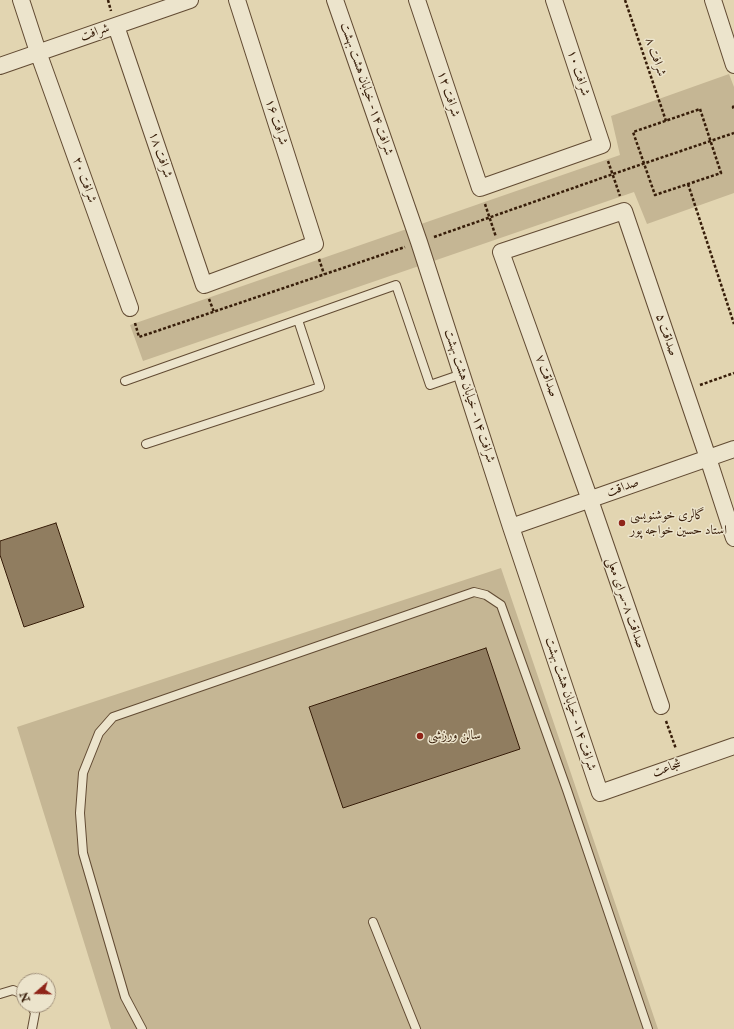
<!DOCTYPE html>
<html>
<head>
<meta charset="utf-8">
<style>
  body { margin:0 }
  #map { position:relative; width:734px; height:1029px; overflow:hidden; background:#e2d5b1; font-family:"IM FELL Double Pica",serif }
  canvas { display:block }
  .north { position:absolute; left:16px; top:973px; width:40px; height:40px; box-sizing:border-box; background:#ece4cc; border:1px solid #a4947e; border-radius:50%; rotate:250deg; font-size:11px; font-weight:700; line-height:16px; text-align:center; color:#371d09 }
  .north::after { content:''; display:block; margin:auto; width:14px; height:18px; background:#8f2418; clip-path:polygon(50% 0,100% 100%,50% 72%,0 100%) }
</style>
</head>
<body>
<div id="map">
<canvas width="734" height="1029"></canvas>
<div class="north">N</div>
</div>
<script>
const ctx = document.querySelector('canvas').getContext('2d');
ctx.lineJoin = 'round';
function fillPath(path, color) { ctx.fillStyle = color; ctx.fill(path, 'evenodd'); }
const toPath = rows => new Path2D(rows.map(r => 'M' + r).join(''));
function strokePath(path, color, width, dash) { ctx.strokeStyle = color; ctx.lineWidth = width; ctx.lineCap = dash ? 'butt' : 'round'; ctx.setLineDash(dash || []); ctx.stroke(path); }
function drawText(font, color, halo, rows, align = 'center') {
  ctx.font = font + ' "IM FELL Double Pica",Amiri,serif'; ctx.lineWidth = 3; ctx.setLineDash([]); ctx.textBaseline = 'middle'; ctx.strokeStyle = halo; ctx.fillStyle = color; for (const [text, x, y, turn = 0] of rows) {
    ctx.save(); ctx.translate(x, y); ctx.rotate((+turn || 0) * Math.PI / 180); ctx.textAlign = isNaN(turn) ? turn : align; if (halo) ctx.strokeText(text, 0, 0); ctx.fillText(text, 0, 0); ctx.restore();
  }
}
fillPath(toPath([
  [729,74,734,87,734,193,647,224,634,192,143,361,130,325,620,155,611,116],
  [501,568,658,1029,111,1029,17,727]
]), '#c5b694');
const building = toPath([
  [56,523,84,607,24,627,0,555,0,541,56,523],
  [486,648,520,749,343,808,309,707,486,648]
]);
fillPath(building, '#907d60');
strokePath(building, '#371d09', 1);
const service = toPath([
  [125,381,396,285,430,385,462,374],
  [146,444,320,387,298,320],
  [373,922,416,1029],
  [0,994,13,990,24,995],
  [31,1005,35,1013,32,1029],
  [142,1029,125,997,83,853,80,813,83,773,99,733,113,717,474,592,486,595,501,605,567,790,648,1029]
]);
const minor = toPath([
  [21,0,38,52,130,308],
  [335,0,419,242,511,527,600,793,734,746],
  [417,0,480,188,602,145,554,0],
  [713,0,734,65],
  [116,26,204,285,315,244,237,0],
  [0,66,190,0],
  [511,527,734,449],
  [661,706,590,500,501,252,624,211,708,458,734,538]
]);
strokePath(service, '#624b33', 10);
strokePath(minor, '#624b33', 18);
strokePath(toPath([
  [108,0,111,11],
  [625,0,666,121],
  [734,106,733,107,734,110],
  [700,109,721,173,655,195,633,132,700,109],
  [608,161,620,196],
  [688,184,734,324],
  [485,204,496,237],
  [434,237,613,174,734,133],
  [319,259,324,274],
  [209,299,214,312],
  [135,323,139,337,405,247],
  [700,385,734,373],
  [666,721,676,749]
]), '#371d09', 2.5, [3, 2]);
strokePath(service, '#ece4cc', 8);
strokePath(minor, '#ece4cc', 16);
for (const [x, y, r, color] of [
  [622,523,4,"#8f2418"],
  [420,736,4,"#8f2418"]
]) { const dot = new Path2D(); dot.arc(x, y, r, 0, 2 * Math.PI); ctx.fillStyle = color; ctx.fill(dot); strokePath(dot, '#ece4cc', 1.5); }
drawText('13px', '#371d09', '#ece4cc', [
  ["شرافت",95,33,-19],
  ["شرافت ۸",655,57,71],
  ["شرافت ۱۰",578,73,72],
  ["شرافت ۱۴- خیابان هشت بهشت",366,89,71],
  ["شرافت ۱۲",448,94,72],
  ["شرافت ۱۶",276,122,72],
  ["شرافت ۱۸",160,155,71],
  ["شرافت ۲۰",84,180,70],
  ["صداقت ۵",666,335,71],
  ["صداقت ۷",546,376,70],
  ["شرافت ۱۴- خیابان هشت بهشت",469,396,72],
  ["صداقت",623,488,-20],
  ["صداقت ۸-سرای معلی",625,603,71],
  ["شرافت ۱۴- خیابان هشت بهشت",570,704,72],
  ["شجاعت",667,769,-19]
]);
drawText('13px', '#371d09', '#ece4cc', [
  ["گالری خوشنویسی",630,516],
  ["استاد حسین خواجه پور",630,531],
  ["سالن ورزشی",428,736]
], 'left');
</script>
</body>
</html>
